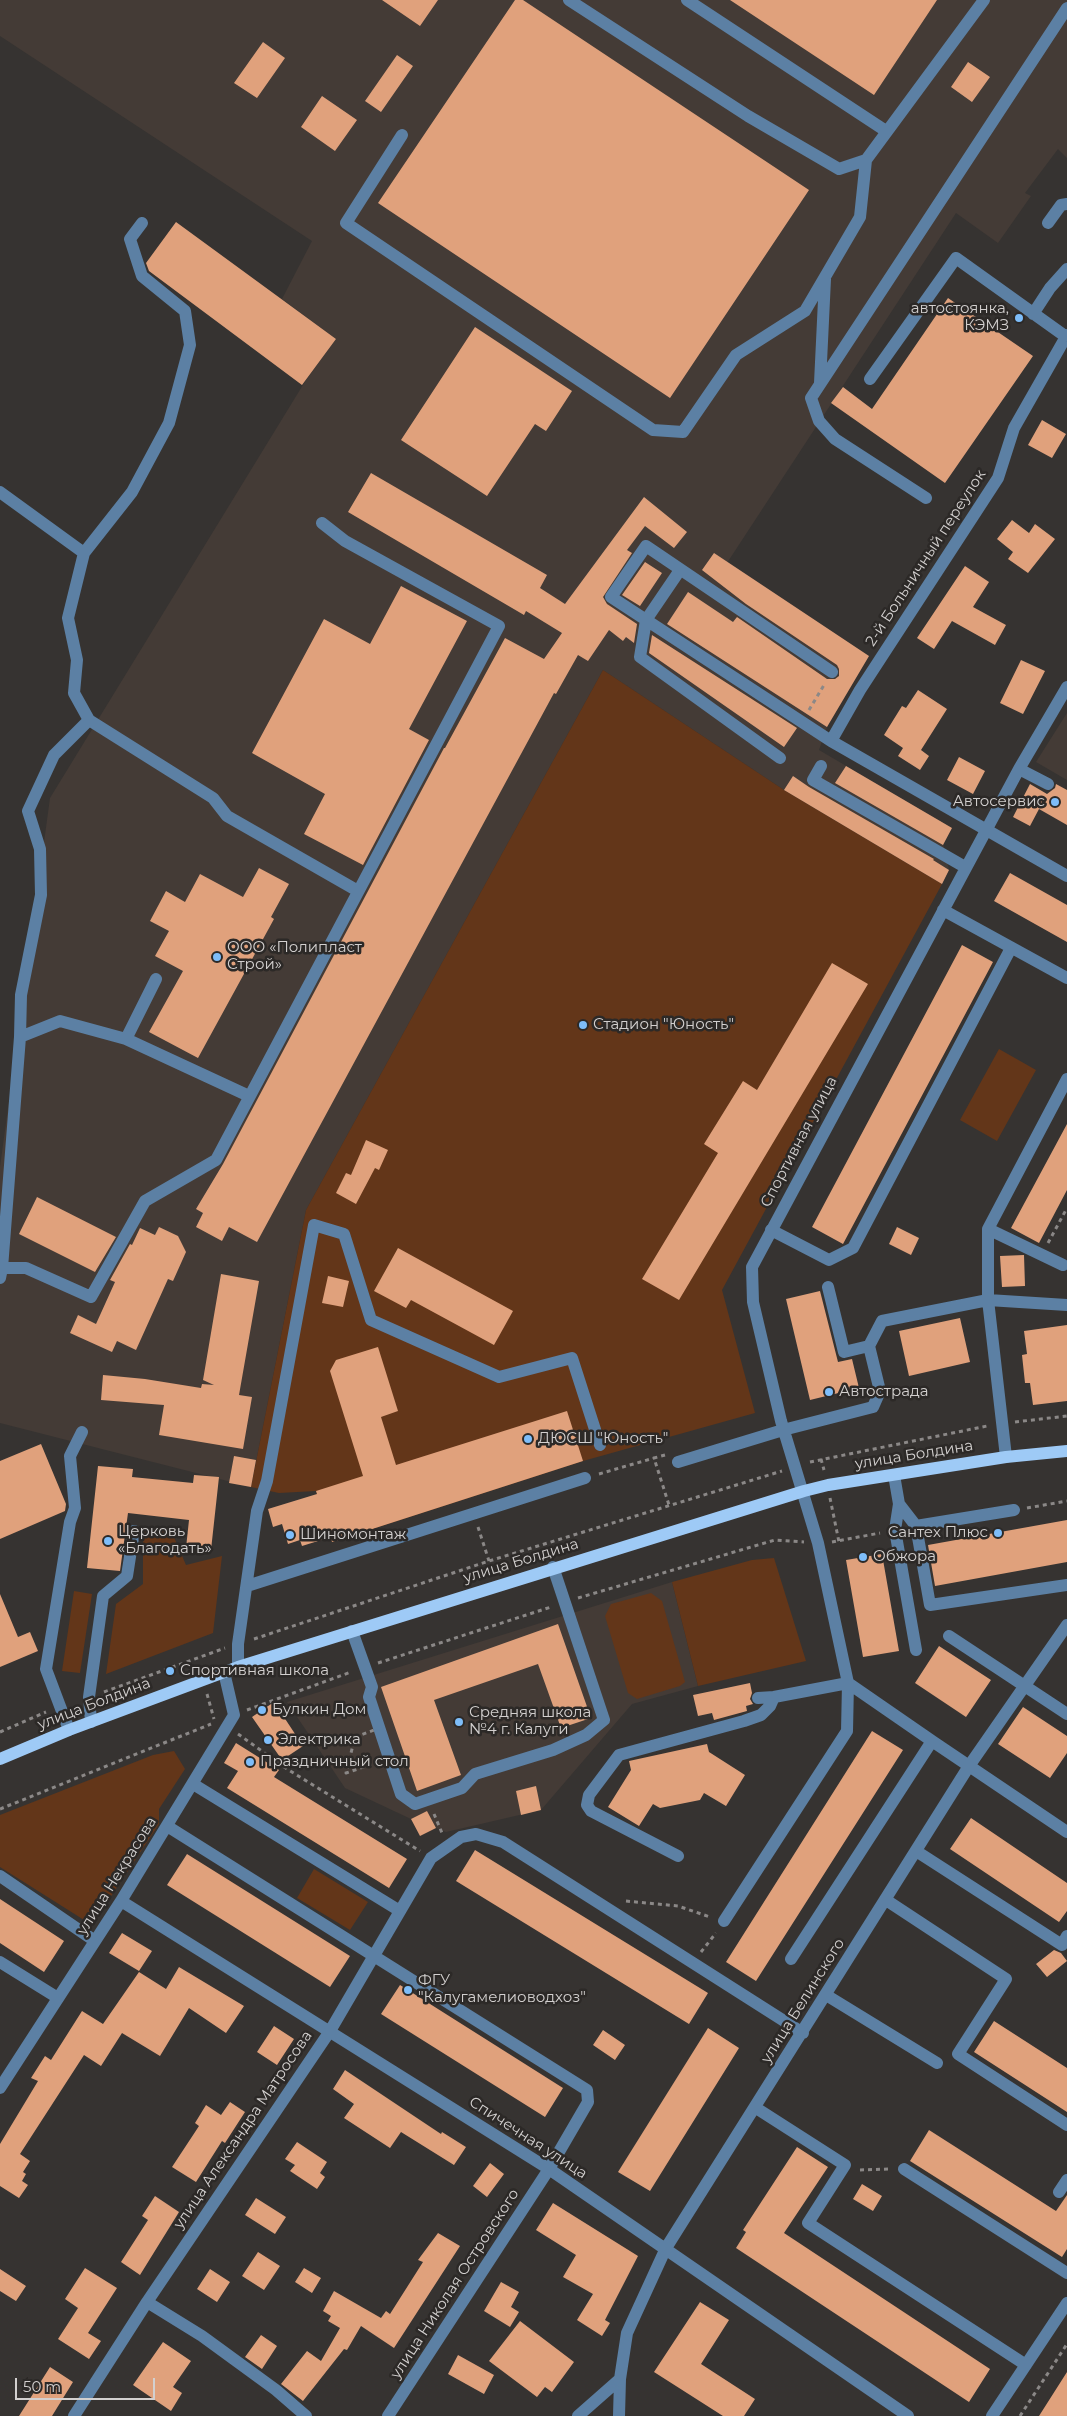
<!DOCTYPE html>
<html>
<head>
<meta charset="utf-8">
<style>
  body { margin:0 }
  #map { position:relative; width:1067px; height:2416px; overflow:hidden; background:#363331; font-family:Montserrat,sans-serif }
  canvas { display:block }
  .scale { position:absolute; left:15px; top:2378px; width:140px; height:22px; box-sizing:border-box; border:2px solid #d3d0cf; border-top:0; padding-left:6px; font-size:15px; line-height:18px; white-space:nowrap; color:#d3d0cf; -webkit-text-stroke:4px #2c2927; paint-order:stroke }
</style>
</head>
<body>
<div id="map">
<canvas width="1067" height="2416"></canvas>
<div class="scale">50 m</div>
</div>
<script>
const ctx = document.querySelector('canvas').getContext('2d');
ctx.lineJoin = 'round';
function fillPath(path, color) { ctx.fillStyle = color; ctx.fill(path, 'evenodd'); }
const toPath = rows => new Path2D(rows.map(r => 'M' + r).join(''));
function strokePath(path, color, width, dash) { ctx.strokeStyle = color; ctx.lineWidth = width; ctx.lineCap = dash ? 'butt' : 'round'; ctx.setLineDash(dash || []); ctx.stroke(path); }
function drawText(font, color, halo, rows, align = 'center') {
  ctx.font = font + ' Montserrat,sans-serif'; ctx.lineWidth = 5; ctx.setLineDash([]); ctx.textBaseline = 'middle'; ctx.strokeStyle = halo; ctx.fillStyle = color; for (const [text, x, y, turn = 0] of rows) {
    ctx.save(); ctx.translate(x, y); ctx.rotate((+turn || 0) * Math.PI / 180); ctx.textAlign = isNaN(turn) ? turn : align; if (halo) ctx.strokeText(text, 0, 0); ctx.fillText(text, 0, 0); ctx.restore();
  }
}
fillPath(toPath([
  [0,0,1067,0,1067,158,1058,149,1025,193,1031,196,998,243,956,213,727,563,869,656,827,727,819,750,952,828,943,843,949,870,942,884,784,790,603,670,306,1210,251,1487,0,1423,0,1167,50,798,306,380,336,339,282,299,312,241,0,36],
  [1067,713,1067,780,1036,762],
  [672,1582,698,1686,632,1704,541,1810,446,1832,436,1828,427,1811,411,1819,345,1788,287,1702]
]), '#443b36');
fillPath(toPath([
  [603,670,784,790,942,884,722,1290,755,1413,583,1461,332,1542,316,1491,279,1493,251,1487,306,1210],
  [999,1049,1036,1070,997,1141,960,1120],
  [170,1528,186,1565,222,1556,213,1633,106,1674,116,1604,143,1584,143,1532],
  [774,1558,806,1661,698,1686,672,1582,752,1560],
  [74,1591,92,1594,80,1673,62,1671],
  [651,1593,662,1601,685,1682,680,1686,637,1699,628,1693,605,1616,611,1604],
  [174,1751,185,1769,159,1809,159,1824,92,1925,0,1867,0,1815,153,1755],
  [314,1869,368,1902,350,1930,297,1898]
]), '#633619');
fillPath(toPath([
  [382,0,438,0,420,26],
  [515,0,523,0,809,190,670,398,378,203],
  [730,0,937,0,874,95],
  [263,42,285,58,257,98,234,83],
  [397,55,413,66,381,112,365,101],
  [968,62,990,77,972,102,951,87],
  [322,96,357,120,335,151,301,127],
  [176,222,336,339,302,385,149,271,146,263],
  [948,298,1033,356,945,483,831,403,843,387,872,409],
  [475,327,572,391,546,431,535,424,487,496,401,440],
  [1042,420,1066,434,1052,458,1028,445],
  [371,473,547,575,540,588,565,604,644,497,687,532,674,548,645,526,627,550,632,553,603,597,607,604,637,624,634,643,626,637,623,641,609,630,588,661,578,655,556,694,554,693,257,1242,229,1227,222,1241,196,1227,203,1213,196,1209,223,1164,444,748,445,748,505,638,544,659,562,633,526,611,524,615,348,512],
  [1012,520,1029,533,1035,524,1055,539,1028,573,1008,559,1013,552,997,539],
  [714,553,869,656,827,727,667,624,688,592,733,622,737,617,827,679,835,679,839,676,839,669,837,665,746,604,702,570],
  [645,562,662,573,640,606,622,595],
  [965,566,989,582,973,607,1006,625,995,645,952,621,934,649,917,638],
  [401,586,467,621,409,729,429,740,363,865,304,834,325,794,252,753,324,619,370,644],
  [652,635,797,728,784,747,649,653],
  [1021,660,1045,671,1023,714,1000,703],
  [918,690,947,709,921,750,929,756,920,770,898,756,903,748,884,735,902,706,906,708],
  [959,757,985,771,973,794,947,780],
  [846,766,952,828,943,845,835,783],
  [793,776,809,787,934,859,933,860,949,870,942,884,784,790],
  [1030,784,1047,794,1055,788,1056,784,1067,790,1067,825,1039,809,1030,826,1013,817],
  [259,868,289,884,271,917,274,919,198,1058,149,1032,183,971,155,956,169,931,150,921,166,891,185,902,200,874,243,897],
  [1010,873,1067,905,1067,942,994,901],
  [962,945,993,962,843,1244,812,1227],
  [832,963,868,984,679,1300,642,1279,718,1153,704,1144,743,1081,757,1090],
  [1067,1124,1067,1190,1039,1243,1011,1228],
  [366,1140,388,1150,379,1170,375,1168,356,1204,336,1193,346,1173,351,1175],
  [37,1197,116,1237,95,1272,19,1234],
  [159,1227,178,1236,186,1252,173,1281,168,1279,136,1350,117,1341,112,1352,70,1333,78,1315,96,1324,115,1282,110,1280,130,1244,132,1245,140,1228,155,1235],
  [897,1227,919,1238,911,1255,889,1244],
  [398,1248,513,1311,494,1345,411,1300,406,1308,374,1291],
  [1024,1255,1025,1286,1002,1287,1000,1256],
  [221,1274,259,1281,239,1395,252,1397,243,1449,159,1435,164,1405,101,1400,103,1375,145,1379,201,1388,202,1384,214,1385,203,1380],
  [328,1276,349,1281,343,1307,322,1303],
  [820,1291,838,1362,852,1359,859,1388,810,1400,786,1299],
  [960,1318,970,1362,909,1376,899,1331],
  [1067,1325,1067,1401,1033,1405,1030,1383,1025,1383,1022,1355,1027,1354,1024,1331],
  [378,1347,398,1411,381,1417,396,1465,567,1411,583,1461,332,1542,331,1537,302,1546,300,1540,288,1544,282,1524,273,1527,268,1509,317,1494,316,1491,363,1476,330,1371,336,1360],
  [41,1444,66,1504,65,1511,0,1539,0,1461],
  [234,1456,256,1460,251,1487,229,1483],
  [98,1466,133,1469,132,1477,193,1483,194,1475,219,1477,211,1550,186,1548,189,1520,128,1513,120,1571,87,1568],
  [1067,1520,1067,1562,935,1586,928,1545],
  [882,1554,899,1651,863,1657,846,1560],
  [0,1594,18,1637,30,1632,38,1651,0,1667],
  [558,1624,591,1718,561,1728,538,1664,434,1700,461,1775,417,1791,381,1687],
  [939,1646,991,1680,966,1717,915,1683],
  [750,1683,752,1693,750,1699,753,1704,746,1706,747,1711,714,1720,712,1713,698,1716,693,1695],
  [274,1702,303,1746,282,1760,252,1717],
  [1023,1707,1067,1736,1067,1753,1050,1778,998,1744],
  [872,1731,903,1750,756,1981,726,1962],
  [236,1743,279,1770,274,1777,407,1859,389,1888,227,1788,238,1771,224,1763],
  [707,1744,709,1752,745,1775,726,1806,704,1793,700,1800,660,1808,653,1804,639,1826,608,1807,631,1770,629,1761],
  [536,1786,541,1810,521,1815,516,1791],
  [427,1811,436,1828,420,1836,411,1819],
  [971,1818,1067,1883,1067,1911,1059,1922,950,1849],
  [475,1850,708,1993,689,2024,456,1881],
  [187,1854,350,1956,330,1987,167,1885],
  [0,1899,64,1941,44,1972,0,1943],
  [122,1933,152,1951,139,1971,109,1953],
  [1054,1950,1061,1953,1067,1961,1047,1977,1036,1964],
  [179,1967,244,2006,226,2033,189,2008,160,2056,122,2033,101,2066,84,2055,20,2154,30,2161,23,2172,26,2174,22,2181,28,2185,19,2198,0,2186,0,2144,38,2081,31,2078,45,2056,51,2060,82,2011,103,2024,139,1972,166,1989],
  [400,1985,563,2088,545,2117,381,2014],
  [994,2021,1067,2068,1067,2112,974,2052],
  [274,2026,294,2039,277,2065,257,2052],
  [708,2028,739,2048,650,2191,618,2172],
  [603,2030,625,2045,615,2060,593,2045],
  [345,2070,441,2134,442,2132,466,2147,454,2165,401,2132,390,2148,344,2118,354,2104,333,2089],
  [230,2102,245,2112,225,2143,222,2141,196,2182,172,2167,199,2126,195,2123,206,2105,221,2115],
  [929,2130,1056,2211,1067,2195,1067,2249,1062,2257,910,2161],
  [297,2142,327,2162,320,2173,325,2177,317,2189,290,2171,295,2165,285,2159],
  [797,2147,828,2167,784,2233,990,2369,969,2402,736,2248,746,2232,743,2230],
  [490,2163,504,2174,487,2197,473,2186],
  [862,2184,882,2196,873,2211,853,2199],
  [155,2196,179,2212,140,2275,121,2262,148,2220,142,2216],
  [256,2198,286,2217,275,2234,245,2215],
  [553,2203,638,2256,605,2320,610,2323,602,2336,577,2320,593,2294,563,2277,576,2255,536,2230],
  [438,2233,460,2246,394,2348,361,2326,347,2350,344,2349,303,2401,281,2384,307,2351,321,2361,340,2328,328,2321,331,2316,323,2311,334,2291,381,2318,386,2311,390,2314,423,2262,418,2260],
  [258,2252,280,2266,264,2290,242,2276],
  [85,2268,117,2288,88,2333,101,2341,89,2359,58,2339,78,2308,65,2299],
  [304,2268,321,2278,312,2293,295,2282],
  [0,2269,26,2286,16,2301,0,2291],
  [210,2269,230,2282,217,2302,197,2289],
  [501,2282,519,2292,511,2307,519,2312,510,2327,484,2311],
  [700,2302,729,2320,701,2364,755,2399,744,2416,723,2416,654,2372],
  [520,2321,574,2362,552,2392,545,2387,537,2397,489,2361],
  [261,2335,277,2346,262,2369,245,2357],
  [163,2342,191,2361,173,2387,182,2393,171,2411,133,2385],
  [458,2355,494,2375,484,2394,448,2374],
  [50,2367,73,2382,52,2416,19,2416],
  [1067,2372,1067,2416,1039,2416]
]), '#e0a17c');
strokePath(toPath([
  [809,710,824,685],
  [1048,1243,1067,1208],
  [1015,1422,1067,1416],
  [665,1455,654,1458,669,1505],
  [821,1459,824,1470],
  [810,1462,987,1426],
  [599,1474,654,1458],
  [830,1498,839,1542],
  [1027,1508,1067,1501],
  [478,1527,489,1561],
  [832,1542,880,1533],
  [578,1598,775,1540,804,1542],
  [254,1639,489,1561,782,1471],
  [378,1663,551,1607],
  [104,1692,225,1648],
  [207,1694,214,1719],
  [247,1710,351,1672],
  [377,1729,387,1759,346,1773,355,1737,377,1729],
  [0,1732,46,1712],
  [238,1734,287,1769,420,1851],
  [0,1809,211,1724],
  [434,1814,442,1833],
  [626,1901,678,1906,710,1917],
  [701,1952,716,1933],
  [860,2170,891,2169],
  [1020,2416,1067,2344]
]), '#8b8887', 3, [4, 4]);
strokePath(toPath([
  [569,0,748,116,839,169,866,160],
  [687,0,886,131],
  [402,135,346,223,653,430,683,432,736,355,805,311,860,217,866,160,984,0],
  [1048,223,1061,205,1067,204],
  [1033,314,1050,288,1067,269],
  [870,379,956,258,1065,336],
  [820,383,825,279],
  [0,492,84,553],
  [926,498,835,439,819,421,811,398,1067,8],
  [680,570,646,620,640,657,780,758],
  [832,672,646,546,611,597,831,741,1067,876],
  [89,720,74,693,77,660,68,618,84,553,132,492,169,423,190,345,185,311,142,276,130,239,142,223],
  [831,741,860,690,998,478,1014,428,1067,335],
  [821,766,813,780,965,867],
  [1019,769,1067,687],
  [943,910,1067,978],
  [20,1037,21,995,41,895,40,849,28,811,54,755,89,720,213,798,227,816,358,891],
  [126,1039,249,1096],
  [988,1229,1063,1265],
  [771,1230,829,1260,853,1248,1011,948],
  [2,1268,20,1037,60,1021,126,1039,156,979],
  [0,1278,2,1268,26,1268,91,1297,145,1201,216,1160,499,626,345,541,322,523],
  [869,1346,882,1321,988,1300,988,1229,1067,1079],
  [1006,1457,988,1300,1067,1305],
  [678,1462,783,1430,873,1407,880,1391,869,1346,844,1352,828,1287],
  [894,1475,899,1504,895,1530,916,1650],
  [899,1504,916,1526,930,1605,1067,1585],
  [916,1526,1014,1510],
  [247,1586,585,1478],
  [352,1631,372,1687,369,1697,401,1794,415,1804,462,1788,475,1774,553,1750,586,1735,604,1720,553,1567],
  [949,1636,1067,1714],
  [238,1667,238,1644,257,1511,267,1481,314,1225,344,1234,371,1320,499,1377,572,1358,600,1445],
  [758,1698,774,1697],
  [91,1722,89,1697,103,1596,127,1576,134,1531],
  [69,1730,46,1669,70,1522,75,1508,70,1456,82,1432],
  [932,1741,1067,1832],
  [193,1784,400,1911],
  [167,1826,587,2090,588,2102,549,2169,388,2416],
  [916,1851,1062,1945,1067,1936],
  [678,1856,591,1811,587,1805,589,1795,619,1755,744,1721,761,1715,770,1706,774,1697,848,1683,818,1543,781,1421,753,1302,752,1267,1019,769,1048,784],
  [0,1876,95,1941],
  [886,1900,1006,1979,958,2054,1067,2125],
  [121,1901,549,2169,908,2416],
  [724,1921,847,1731,848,1683,932,1741,791,1959],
  [0,1962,58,1998],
  [826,1995,937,2063],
  [0,2088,121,1901,234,1715,224,1672],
  [756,2108,845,2165,808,2223,1026,2365],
  [904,2169,1067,2273],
  [1059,2192,1067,2180],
  [147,2302,202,2336,276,2390,306,2416],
  [74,2416,147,2302,330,2031,431,1858,461,1837,476,1834,503,1842,803,2033],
  [578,2416,620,2379],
  [619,2416,620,2379,627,2333,666,2248,969,1766,1067,1625],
  [992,2416,1067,2303]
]), '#5c80a4', 12);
strokePath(toPath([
  [0,1759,69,1730,238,1667,804,1491,828,1485,1006,1457,1067,1451]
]), '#9ecaf6', 12);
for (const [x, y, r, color] of [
  [1019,318,5,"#7ebdf9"],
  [1055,802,5,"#7ebdf9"],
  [217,957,5,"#7ebdf9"],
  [583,1025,5,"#7ebdf9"],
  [829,1392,5,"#7ebdf9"],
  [528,1439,5,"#7ebdf9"],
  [998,1533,5,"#7ebdf9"],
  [290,1535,5,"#7ebdf9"],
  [108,1541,5,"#7ebdf9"],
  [863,1557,5,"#7ebdf9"],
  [170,1671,5,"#7ebdf9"],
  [262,1710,5,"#7ebdf9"],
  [459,1722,5,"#7ebdf9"],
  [268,1740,5,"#7ebdf9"],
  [250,1762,5,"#7ebdf9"],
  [408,1990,5,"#7ebdf9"]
]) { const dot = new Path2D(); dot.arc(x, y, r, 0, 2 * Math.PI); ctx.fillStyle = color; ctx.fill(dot); strokePath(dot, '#2c2927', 2); }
drawText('15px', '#d3d0cf', '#2c2927', [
  ["автостоянка,",1009,309,"right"],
  ["КЭМЗ",1009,326,"right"],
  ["Автосервис",1045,802,"right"],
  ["ООО «Полипласт",227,948],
  ["Строй»",227,965],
  ["Стадион \"Юность\"",593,1025],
  ["Автострада",839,1392],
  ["ДЮСШ \"Юность\"",538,1439],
  ["Церковь",118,1532],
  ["«Благодать»",118,1549],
  ["Сантех Плюс",988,1533,"right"],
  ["Шиномонтаж",300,1535],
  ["Обжора",873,1557],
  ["Спортивная школа",180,1671],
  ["Булкин Дом",272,1710],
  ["Средняя школа",469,1713],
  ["№4 г. Калуги",469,1730],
  ["Электрика",278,1740],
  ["Праздничный стол",260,1762],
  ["ФГУ",418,1981],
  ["\"Калугамелиоводхоз\"",418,1998]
], 'left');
drawText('15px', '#d3d0cf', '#2c2927', [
  ["2-й Больничный переулок",926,558,-57],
  ["Спортивная улица",799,1142,-62],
  ["улица Болдина",914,1455,-9],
  ["улица Болдина",521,1561,-17],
  ["улица Болдина",94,1704,-21],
  ["улица Некрасова",117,1876,-58],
  ["улица Белинского",803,2001,-58],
  ["улица Александра Матросова",243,2130,-56],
  ["Спичечная улица",528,2138,33],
  ["улица Николая Островского",455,2284,-57]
]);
</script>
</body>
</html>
